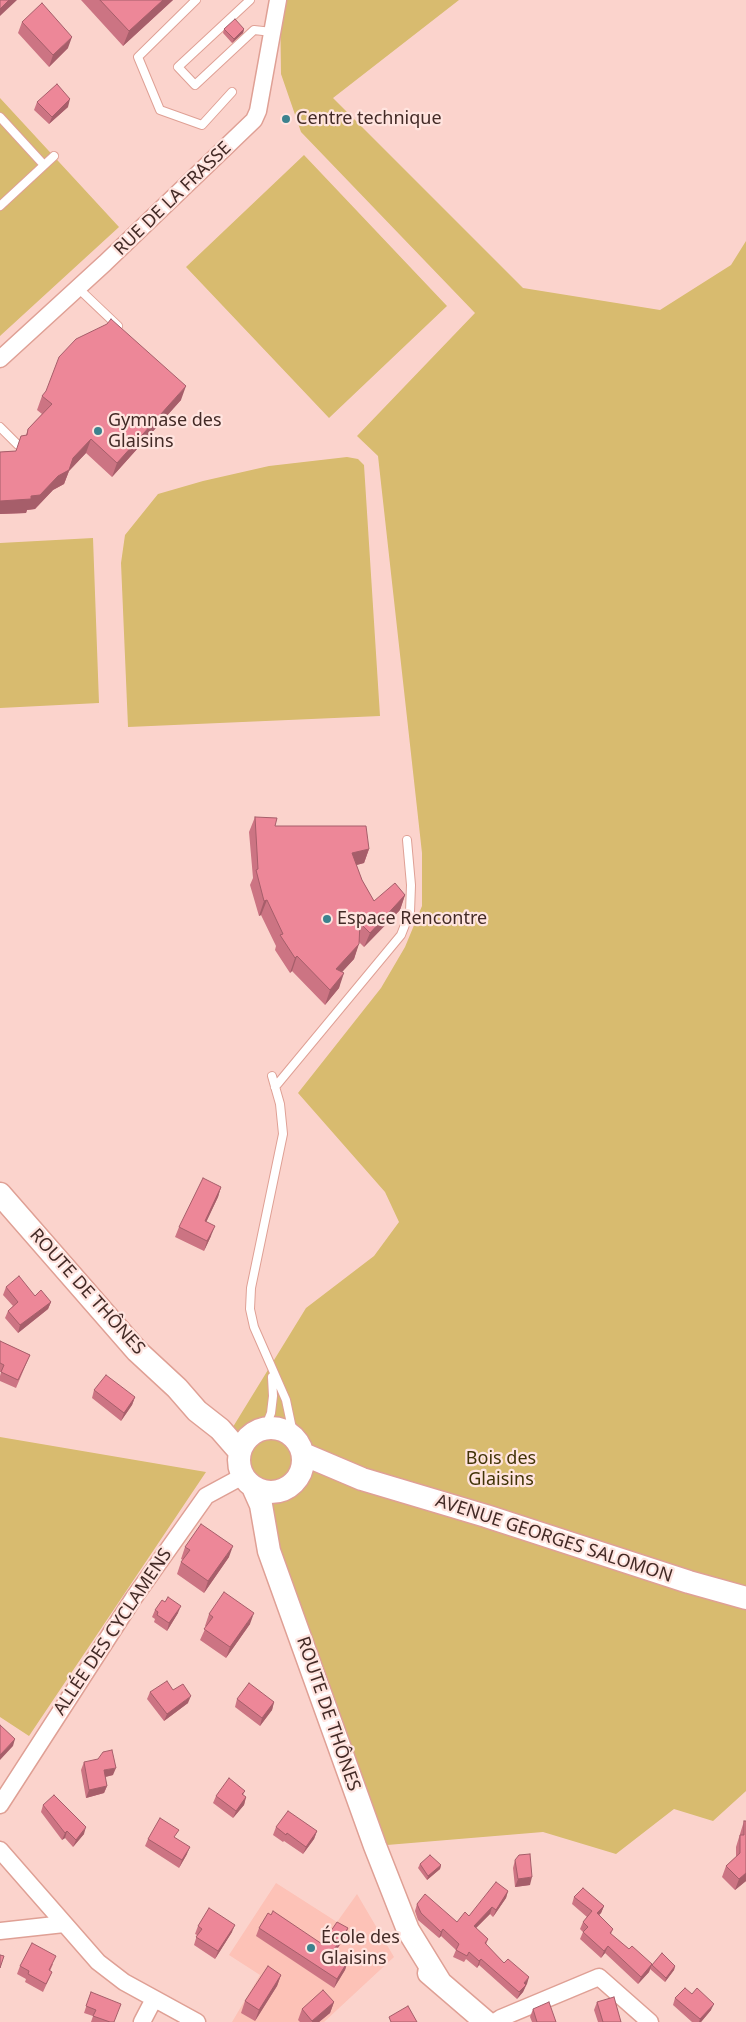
<!DOCTYPE html>
<html>
<head>
<meta charset="utf-8">
<style>
  body { margin:0 }
  canvas { display:block; background:#fbd3cc }
</style>
</head>
<body>
<canvas width="746" height="2022"></canvas>
<script>
const ctx = document.querySelector('canvas').getContext('2d');
ctx.lineJoin = 'round';
function fillPath(path, color) { ctx.fillStyle = color; ctx.fill(path, 'evenodd'); }
const toPath = rows => new Path2D(rows.map(r => 'M' + r).join(''));
function strokePath(path, color, width, dash) { ctx.strokeStyle = color; ctx.lineWidth = width; ctx.lineCap = dash ? 'butt' : 'round'; ctx.setLineDash(dash || []); ctx.stroke(path); }
function drawText(font, color, halo, rows, align = 'center') {
  ctx.font = font + ' "Noto Sans",sans-serif'; ctx.lineWidth = 4.5; ctx.setLineDash([]); ctx.textBaseline = 'middle'; ctx.strokeStyle = halo; ctx.fillStyle = color; for (const [text, x, y, turn = 0] of rows) {
    ctx.save(); ctx.translate(x, y); ctx.rotate((+turn || 0) * Math.PI / 180); ctx.textAlign = isNaN(turn) ? turn : align; if (halo) ctx.strokeText(text, 0, 0); ctx.fillText(text, 0, 0); ctx.restore();
  }
}
fillPath(toPath([
  [276,1883,337,1922,357,1894,394,1957,324,2022,232,2022,260,1975,229,1955]
]), '#fdc2b7');
fillPath(toPath([
  [280,0,459,0,333,98,523,288,660,310,731,265,746,241,746,1791,713,1821,674,1809,616,1854,543,1832,375,1846,228,1435,306,1308,374,1256,399,1222,385,1192,298,1093,381,988,405,947,422,906,422,853,378,456,357,436,475,313,301,132,281,74],
  [0,98,119,227,0,336],
  [304,155,447,306,329,418,186,267],
  [347,457,358,459,364,465,380,716,128,727,121,563,125,535,158,494,203,481,269,466],
  [93,538,99,703,0,708,0,543],
  [0,1437,206,1472,29,1736,0,1717]
]), '#d8bb6f');
const lane = toPath([
  [196,0,138,57,160,110,202,125,232,92],
  [250,0,178,67,195,85,254,30,272,32],
  [0,117,44,165],
  [0,206,54,156],
  [78,288,118,326],
  [0,427,18,445],
  [272,1076,280,1104,283,1134,251,1288,250,1309,254,1327,286,1400,294,1438],
  [275,1087,401,935,410,912,411,885,407,840],
  [265,1428,271,1413,273,1396,272,1377]
]);
const street = toPath([
  [0,359,105,263,254,120,258,111,278,0],
  [0,1805,133,1599,206,1496,243,1476],
  [0,1850,98,1962,124,1982,197,2022],
  [0,1931,64,1924],
  [142,2022,154,1999],
  [495,2022,501,2018,599,1977,650,2022]
]);
const secondary = toPath([
  [0,1194,137,1351,177,1388,197,1411,220,1429,240,1452],
  '239 1460a32 32 0 1 1 64 0a32 32 0 1 1-64 0Z',
  [303,1454,362,1479,486,1516,689,1582,746,1598],
  [253,1487,261,1505,269,1551,375,1846,408,1930,440,1982],
  [429,1973,486,2022]
]);
strokePath(lane, '#dfa095', 10);
strokePath(street, '#dfa095', 19);
strokePath(secondary, '#dfa095', 25);
strokePath(lane, '#fff', 8);
strokePath(street, '#fff', 16);
strokePath(secondary, '#fff', 22);
fillPath(toPath([
  [81,0,173,0,123,46],
  [22,22,68,48,49,67,18,33],
  [224,29,244,29,243,33,232,43,223,33],
  [37,102,68,107,49,124,34,110],
  [42,396,181,400,112,477,86,453,69,471,64,484,53,490,35,509,27,510,26,513,0,514,0,452,16,451,26,435,28,429,42,414,37,410],
  [255,817,275,826,369,849,364,863,356,865,362,880,374,901,405,895,400,910,364,947,359,942,354,959,342,972,339,988,325,1005,292,971,290,973,275,950,276,946,261,915,259,916,250,885,253,878,249,832],
  [221,1187,218,1197,206,1222,211,1236,204,1251,175,1237,179,1227],
  [6,1287,35,1296,51,1302,48,1309,18,1333,5,1318,8,1311,13,1306,3,1295],
  [0,1341,30,1355,16,1388,0,1381,0,1376,1,1372,0,1372],
  [94,1390,135,1397,132,1405,121,1421,92,1398],
  [185,1547,229,1557,204,1593,177,1574,181,1562,183,1560,181,1559],
  [155,1610,178,1613,167,1631,154,1622,155,1619,152,1617],
  [209,1614,250,1624,226,1658,200,1640,206,1627,205,1626],
  [173,1690,188,1703,164,1721,147,1699,150,1692],
  [237,1699,274,1702,272,1710,260,1726,235,1707],
  [84,1762,113,1775,105,1777,107,1786,104,1793,86,1798,81,1770],
  [245,1791,243,1795,246,1797,244,1805,233,1818,213,1803,216,1796],
  [43,1805,84,1834,73,1847,65,1838,62,1840,41,1812],
  [744,1821,746,1881,735,1890,722,1877,726,1866,736,1857,736,1847],
  [276,1827,317,1831,314,1839,303,1854,284,1841,283,1842,273,1835],
  [176,1838,187,1854,179,1868,145,1846,148,1839],
  [515,1860,530,1885,515,1887,513,1868],
  [420,1864,441,1865,440,1869,427,1880,418,1868],
  [508,1891,506,1898,493,1917,490,1914,476,1928,488,1939,486,1945,504,1963,527,1984,523,1992,517,1999,479,1965,477,1968,466,1959,464,1962,453,1957,456,1950,441,1936,439,1938,418,1920,415,1911,417,1904,457,1922,469,1916],
  [574,1897,604,1906,601,1913,599,1915,613,1929,611,1934,629,1949,652,1964,675,1966,674,1970,665,1982,650,1969,649,1972,638,1984,605,1953,601,1958,580,1939,583,1932,580,1929,583,1922,587,1917,572,1904],
  [198,1926,232,1932,215,1959,194,1945,197,1935,195,1934],
  [259,1928,322,1944,348,1928,345,1937,335,1952,348,1961,345,1970,334,1988,256,1936],
  [53,1964,50,1971,52,1972,49,1979,43,1992,25,1982,26,1979,17,1974,20,1966],
  [281,1975,277,1986,255,2021,241,2013,245,2001],
  [91,1992,114,2022,91,2022,93,2016,84,2013],
  [675,1998,711,2010,701,2022,692,2022,673,2005],
  [334,2002,330,2013,319,2022,300,2022,298,2020,302,2009],
  [597,2002,621,2022,598,2022,594,2010],
  [533,2009,556,2022,532,2022,530,2017]
]), '#cc7483');
fillPath(toPath([
  [9,0,17,0,0,16,0,9],
  [163,0,173,0,123,46,129,31],
  [244,29,243,33,232,43,234,39],
  [72,37,68,48,49,67,53,55],
  [70,99,68,107,49,124,52,117],
  [186,386,181,400,112,477,117,463],
  [91,439,86,453,69,471,64,484,53,490,35,509,27,510,26,513,0,514,0,501,31,496,73,458],
  [369,849,364,863,346,868,352,853],
  [405,895,400,910,364,947,370,933],
  [267,900,261,915,259,916,264,901],
  [359,944,354,959,331,984,336,969],
  [297,956,292,971,290,973,295,958],
  [344,973,339,988,325,1005,330,990],
  [221,1187,218,1197,202,1231,205,1221],
  [215,1226,211,1236,204,1251,207,1241],
  [51,1302,48,1309,18,1333,20,1325],
  [135,1397,132,1405,121,1421,124,1413],
  [233,1546,229,1557,204,1593,208,1581],
  [181,1606,178,1613,167,1631,169,1623],
  [254,1613,250,1624,226,1658,230,1647],
  [191,1696,188,1703,164,1721,167,1714],
  [274,1702,272,1710,260,1726,262,1718],
  [15,1739,13,1746,0,1760,0,1755],
  [116,1768,113,1775,101,1778,104,1770],
  [107,1786,104,1793,86,1798,89,1790],
  [246,1797,244,1805,233,1818,236,1811],
  [86,1827,84,1834,73,1847,76,1840],
  [67,1831,65,1838,62,1840,65,1833],
  [317,1831,314,1839,303,1854,306,1847],
  [190,1847,187,1854,179,1868,182,1860],
  [441,1865,440,1869,427,1880,428,1876],
  [746,1873,746,1881,735,1890,739,1879],
  [532,1877,530,1885,515,1887,518,1879],
  [508,1891,506,1898,493,1917,496,1910],
  [604,1906,601,1913,594,1920,597,1913],
  [492,1907,490,1914,471,1933,474,1926],
  [235,1925,232,1932,215,1959,218,1951],
  [348,1928,345,1937,330,1960,333,1951],
  [443,1929,441,1936,439,1938,441,1932],
  [608,1946,605,1953,601,1958,604,1951],
  [481,1959,479,1965,477,1968,479,1961],
  [348,1961,345,1970,334,1988,337,1979],
  [652,1964,649,1972,638,1984,641,1977],
  [675,1966,674,1970,665,1982,666,1978],
  [281,1975,277,1986,255,2021,259,2010],
  [529,1977,527,1984,522,1988,526,1985,523,1992,517,1999,524,1983],
  [334,2002,330,2013,319,2022,312,2022,312,2021],
  [714,2004,711,2010,701,2022,699,2022,700,2019]
]), '#a65e6a');
const building = toPath([
  [0,0,9,0,0,9,0,0],
  [100,0,163,0,129,31,100,0],
  [42,3,72,37,53,55,22,22,42,3],
  [235,19,244,29,234,39,224,29,235,19],
  [57,84,70,99,52,117,37,102,57,84],
  [111,319,186,386,117,463,91,439,73,458,69,470,58,476,40,495,31,496,31,499,0,501,0,452,16,451,21,436,27,435,28,429,52,404,42,396,46,391,59,357,76,339,107,324,111,319],
  [255,817,277,818,275,826,366,826,369,849,352,853,362,880,374,901,395,883,405,895,370,933,360,923,359,944,336,969,344,973,330,990,297,956,295,958,280,935,283,934,267,900,264,901,256,870,258,869,255,817],
  [203,1178,221,1187,205,1221,215,1226,207,1241,179,1227,203,1178],
  [19,1276,35,1296,41,1290,51,1302,20,1325,8,1311,18,1302,6,1287,19,1276],
  [0,1341,30,1355,18,1380,1,1372,4,1365,0,1363,0,1341],
  [106,1375,135,1397,124,1413,94,1390,106,1375],
  [201,1524,233,1546,208,1581,181,1562,190,1550,185,1547,201,1524],
  [224,1592,254,1613,230,1647,204,1629,213,1617,209,1614,224,1592],
  [168,1597,181,1606,169,1623,157,1615,158,1612,155,1610,162,1600,165,1602,168,1597],
  [167,1681,173,1690,183,1684,191,1696,167,1714,150,1692,167,1681],
  [249,1683,274,1702,262,1718,237,1699,249,1683],
  [0,1725,15,1739,0,1755,0,1725],
  [112,1750,116,1768,104,1770,107,1786,89,1790,84,1762,98,1759,103,1752,112,1750],
  [229,1778,245,1791,242,1794,246,1797,236,1811,216,1796,229,1778],
  [54,1795,86,1827,76,1840,67,1831,65,1833,43,1805,54,1795],
  [288,1811,317,1831,306,1847,287,1833,286,1835,276,1827,288,1811],
  [160,1818,179,1830,174,1837,190,1847,182,1860,148,1839,160,1818],
  [744,1821,746,1821,746,1873,739,1879,726,1866,740,1853,740,1835,744,1835,744,1821],
  [530,1854,532,1877,518,1879,515,1860,519,1855,530,1854],
  [430,1855,441,1865,428,1876,420,1864,430,1855],
  [496,1882,508,1891,496,1910,492,1907,474,1926,488,1939,485,1943,504,1963,508,1959,529,1977,524,1983,526,1985,519,1992,481,1959,479,1961,469,1952,467,1956,456,1950,459,1944,443,1929,441,1932,421,1913,417,1904,425,1894,457,1922,465,1912,469,1916,496,1882],
  [583,1888,604,1906,597,1913,613,1929,610,1933,629,1949,632,1946,652,1964,641,1977,608,1946,604,1951,583,1932,588,1927,583,1922,592,1911,574,1897,583,1888],
  [209,1908,235,1925,218,1951,196,1937,202,1929,198,1926,209,1908],
  [273,1911,322,1944,337,1922,348,1928,333,1951,348,1961,337,1979,259,1928,268,1913,271,1915,273,1911],
  [32,1943,56,1956,49,1970,52,1972,46,1984,28,1974,29,1971,20,1966,32,1943],
  [662,1953,675,1966,666,1978,652,1965,662,1953],
  [0,1955,4,1956,0,1968,0,1955],
  [268,1966,281,1975,259,2010,245,2001,268,1966],
  [685,1988,692,1994,697,1988,714,2004,700,2019,675,1998,685,1988],
  [323,1990,334,2002,312,2021,302,2009,323,1990],
  [91,1992,121,2004,114,2022,110,2022,93,2016,96,2010,86,2006,91,1992],
  [614,1997,621,2022,603,2022,597,2002,614,1997],
  [549,2002,556,2022,537,2022,533,2009,549,2002],
  [408,2006,417,2022,391,2022,389,2017,408,2006]
]);
fillPath(building, '#ed8798');
strokePath(building, '#a65e6a', 1);
for (const [x, y, r, color] of [
  [286,119,5,"#3c828e"],
  [98,431,5,"#3c828e"],
  [327,919,5,"#3c828e"],
  [311,1948,5,"#3c828e"]
]) { const dot = new Path2D(); dot.arc(x, y, r, 0, 2 * Math.PI); ctx.fillStyle = color; ctx.fill(dot); strokePath(dot, '#ffe4df', 2); }
drawText('18px', '#432a26', '#ffe4df', [
  ["Centre technique",296,119],
  ["Gymnase des",108,421],
  ["Glaisins",108,442],
  ["Espace Rencontre",337,919],
  ["École des",321,1938],
  ["Glaisins",321,1959]
], 'left');
drawText('18px', '#432a26', '#ffe4df', [
  ["RUE DE LA FRASSE",173,199,-44],
  ["ROUTE DE THÔNES",87,1292,48],
  ["AVENUE GEORGES SALOMON",554,1539,18],
  ["ALLÉE DES CYCLAMENS",113,1632,-56],
  ["ROUTE DE THÔNES",328,1714,71]
]);
drawText('18px', '#413307', '#ffe4df', [
  ["Bois des",501,1459],
  ["Glaisins",501,1480]
]);
</script>
</body>
</html>
